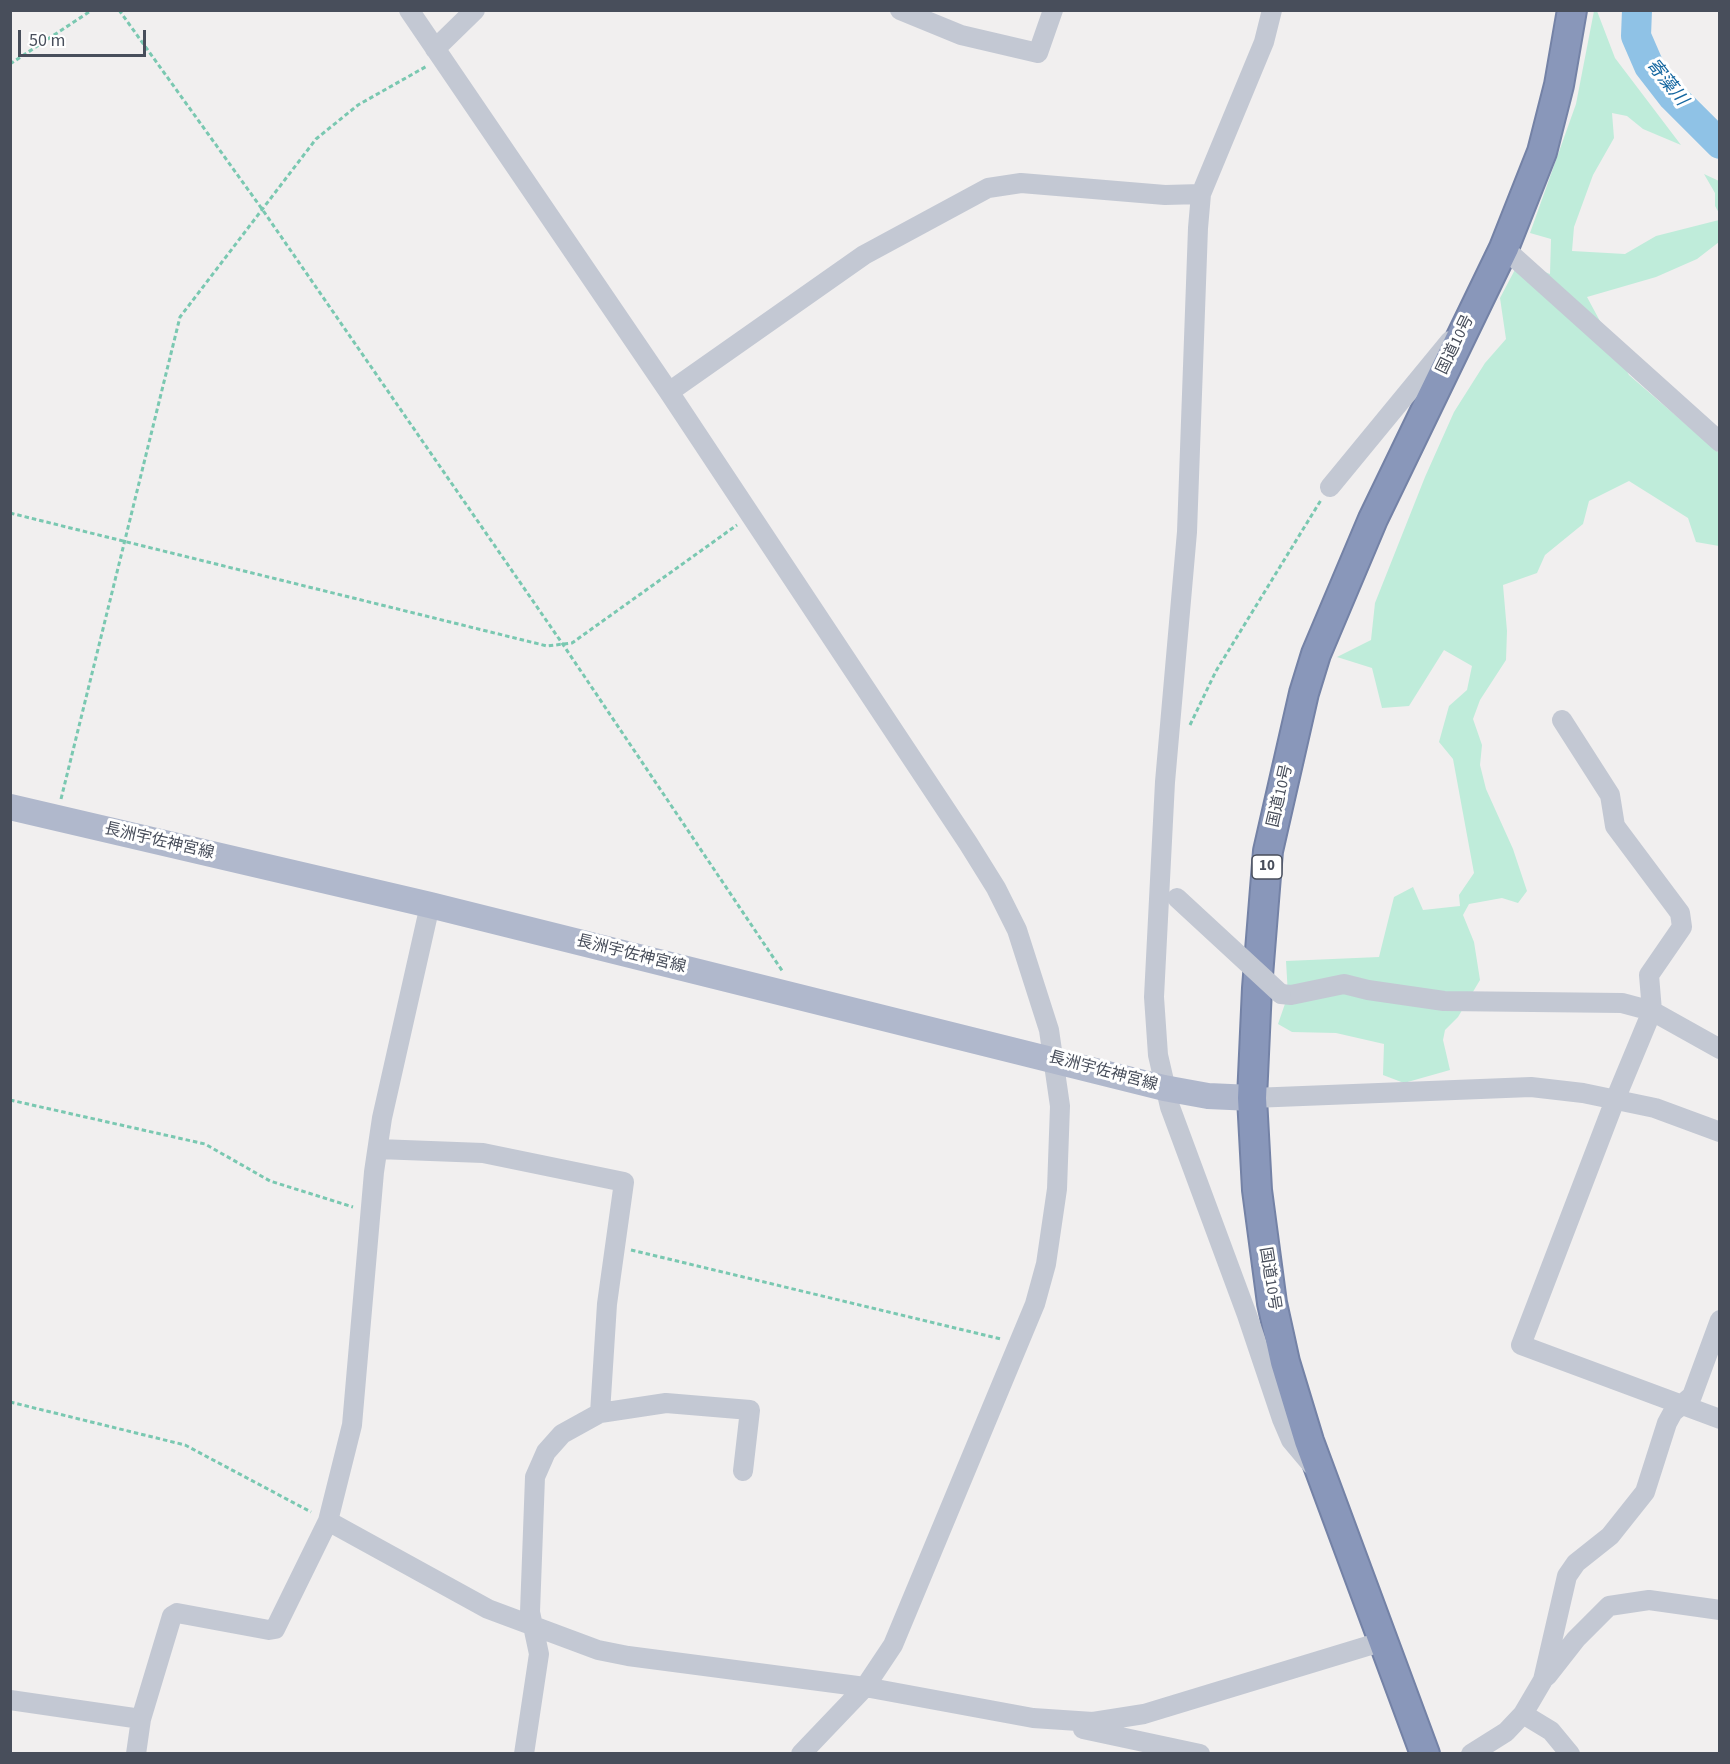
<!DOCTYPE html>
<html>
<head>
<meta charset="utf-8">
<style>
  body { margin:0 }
  #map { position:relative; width:1730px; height:1764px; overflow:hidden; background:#f1efef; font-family:"Source Sans 3",sans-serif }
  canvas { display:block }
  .frame { position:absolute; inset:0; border:12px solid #484e5b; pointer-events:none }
  .scale { position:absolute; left:18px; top:30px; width:128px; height:27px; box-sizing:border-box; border:3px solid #484e5b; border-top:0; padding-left:8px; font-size:18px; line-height:21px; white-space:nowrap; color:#484e5b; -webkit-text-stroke:4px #fff; paint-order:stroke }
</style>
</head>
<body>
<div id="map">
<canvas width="1730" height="1764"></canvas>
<div class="frame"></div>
<div class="scale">50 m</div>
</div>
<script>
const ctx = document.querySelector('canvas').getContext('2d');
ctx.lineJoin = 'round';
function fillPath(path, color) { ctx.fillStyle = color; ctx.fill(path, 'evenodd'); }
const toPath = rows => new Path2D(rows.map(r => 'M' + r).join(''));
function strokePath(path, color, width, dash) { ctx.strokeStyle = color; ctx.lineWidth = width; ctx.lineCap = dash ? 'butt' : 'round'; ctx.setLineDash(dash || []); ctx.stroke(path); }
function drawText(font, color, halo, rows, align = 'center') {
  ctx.font = font + ' "Source Sans 3","Noto Sans JP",sans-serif'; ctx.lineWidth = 6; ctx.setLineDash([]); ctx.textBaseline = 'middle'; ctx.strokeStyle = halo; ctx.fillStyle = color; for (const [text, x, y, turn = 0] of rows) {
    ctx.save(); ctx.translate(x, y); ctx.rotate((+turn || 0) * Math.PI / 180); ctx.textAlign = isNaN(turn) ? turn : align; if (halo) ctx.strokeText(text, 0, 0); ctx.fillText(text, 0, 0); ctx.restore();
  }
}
fillPath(toPath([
  [1594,11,1597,11,1615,58,1681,145,1643,129,1627,116,1612,113,1614,138,1593,175,1574,227,1572,251,1625,254,1656,236,1719,220,1719,242,1697,259,1656,277,1587,297,1629,375,1719,453,1719,546,1696,542,1688,518,1629,481,1589,501,1583,524,1545,555,1537,573,1503,585,1507,631,1506,660,1480,700,1473,719,1482,745,1480,765,1486,789,1513,849,1527,891,1518,903,1502,898,1469,904,1463,915,1474,942,1480,980,1458,1017,1445,1030,1443,1040,1450,1070,1404,1083,1383,1075,1384,1044,1336,1033,1292,1032,1278,1024,1288,995,1286,961,1379,957,1394,897,1413,887,1423,910,1460,906,1459,895,1474,873,1453,759,1439,742,1449,706,1467,690,1472,666,1444,650,1409,706,1382,708,1372,668,1337,657,1371,640,1375,603,1425,477,1454,412,1485,363,1506,339,1500,298,1519,262,1550,274,1551,239,1530,233,1576,104],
  [1704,174,1719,181,1719,213,1715,206,1715,193]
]), '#bfecda');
strokePath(toPath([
  [1637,10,1636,36,1649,66,1673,97,1720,144]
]), '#8fc2e6', 30);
const highway = toPath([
  [1425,1754,1309,1441,1285,1362,1272,1303,1257,1190,1252,1098,1257,988,1268,851,1304,693,1316,654,1373,519,1504,248,1542,152,1559,85,1572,10]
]);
strokePath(highway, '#7482a6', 32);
strokePath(toPath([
  [119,10,262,209,564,646,783,972],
  [10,64,92,10],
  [10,513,547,646,572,643,737,525],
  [1190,725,1216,671,1321,500],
  [61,799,180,317,316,139,358,105,427,66],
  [10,1100,205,1144,270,1181,353,1207],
  [631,1250,1001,1339],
  [10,1402,185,1445,311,1512]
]), '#7ac8b1', 3, [4.5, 3]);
strokePath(toPath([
  [409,10,669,392,968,843,996,888,1017,930,1049,1030,1060,1106,1057,1189,1046,1264,1035,1304,893,1645,865,1687,801,1754],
  [900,10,961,35,1038,53,1053,10],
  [1272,10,1264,42,1201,194,1198,228,1187,532,1165,782,1154,997,1158,1055,1170,1107,1247,1315,1282,1419,1291,1440,1312,1465],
  [435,49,475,10],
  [1504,248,1720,442],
  [669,392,864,255,988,188,1021,183,1165,195,1201,194],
  [1330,487,1450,341],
  [1562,720,1610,795,1615,826,1680,913,1682,927,1649,975,1652,1011,1615,1100,1521,1345,1720,1419],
  [1281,994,1291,995,1344,984,1368,990,1444,1001,1622,1003,1652,1011,1720,1049],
  [1252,1098,1531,1087,1583,1093,1655,1108,1720,1132],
  [378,1149,483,1153,624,1182,607,1304,600,1413],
  [328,1521,488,1609,598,1650,628,1656,865,1687,1033,1718,1093,1722,1144,1714,1384,1641],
  [1547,1676,1576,1639,1609,1606,1649,1600,1720,1610],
  [10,1700,141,1719],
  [1523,1714,1551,1731,1570,1754],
  [1083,1729,1200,1754],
  [136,1754,141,1719,172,1616,177,1613,269,1630,275,1629,328,1521,352,1425,374,1172,382,1118,430,905],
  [524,1754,539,1654,530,1612,535,1477,546,1452,562,1434,600,1413,666,1403,750,1410,743,1471],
  [1471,1754,1506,1732,1523,1714,1543,1680,1567,1576,1576,1563,1610,1536,1645,1492,1667,1423,1673,1412,1692,1396,1720,1320]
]), '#c3c8d3', 20);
strokePath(toPath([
  [10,807,430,905,1164,1088,1208,1096,1252,1098]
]), '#b0b8cc', 26);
strokePath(highway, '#8997ba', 28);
strokePath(toPath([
  [1177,898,1281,994]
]), '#c3c8d3', 20);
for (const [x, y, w] of [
  [1267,867,30]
]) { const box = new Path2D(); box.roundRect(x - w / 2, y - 12, w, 24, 4.5); ctx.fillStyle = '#fff'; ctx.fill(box); strokePath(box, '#484e5b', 1.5); }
drawText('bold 15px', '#484e5b', null, [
  ["10",1267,867]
]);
drawText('16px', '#484e5b', '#fff', [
  ["国道10号",1456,345,-64],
  ["国道10号",1281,796,-77],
  ["長洲宇佐神宮線",159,842,13],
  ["長洲宇佐神宮線",631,955,14],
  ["長洲宇佐神宮線",1103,1072,15],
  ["国道10号",1269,1279,81]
]);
drawText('italic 18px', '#1567a0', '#fff', [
  ["寄藻川",1666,83,51]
]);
</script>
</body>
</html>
